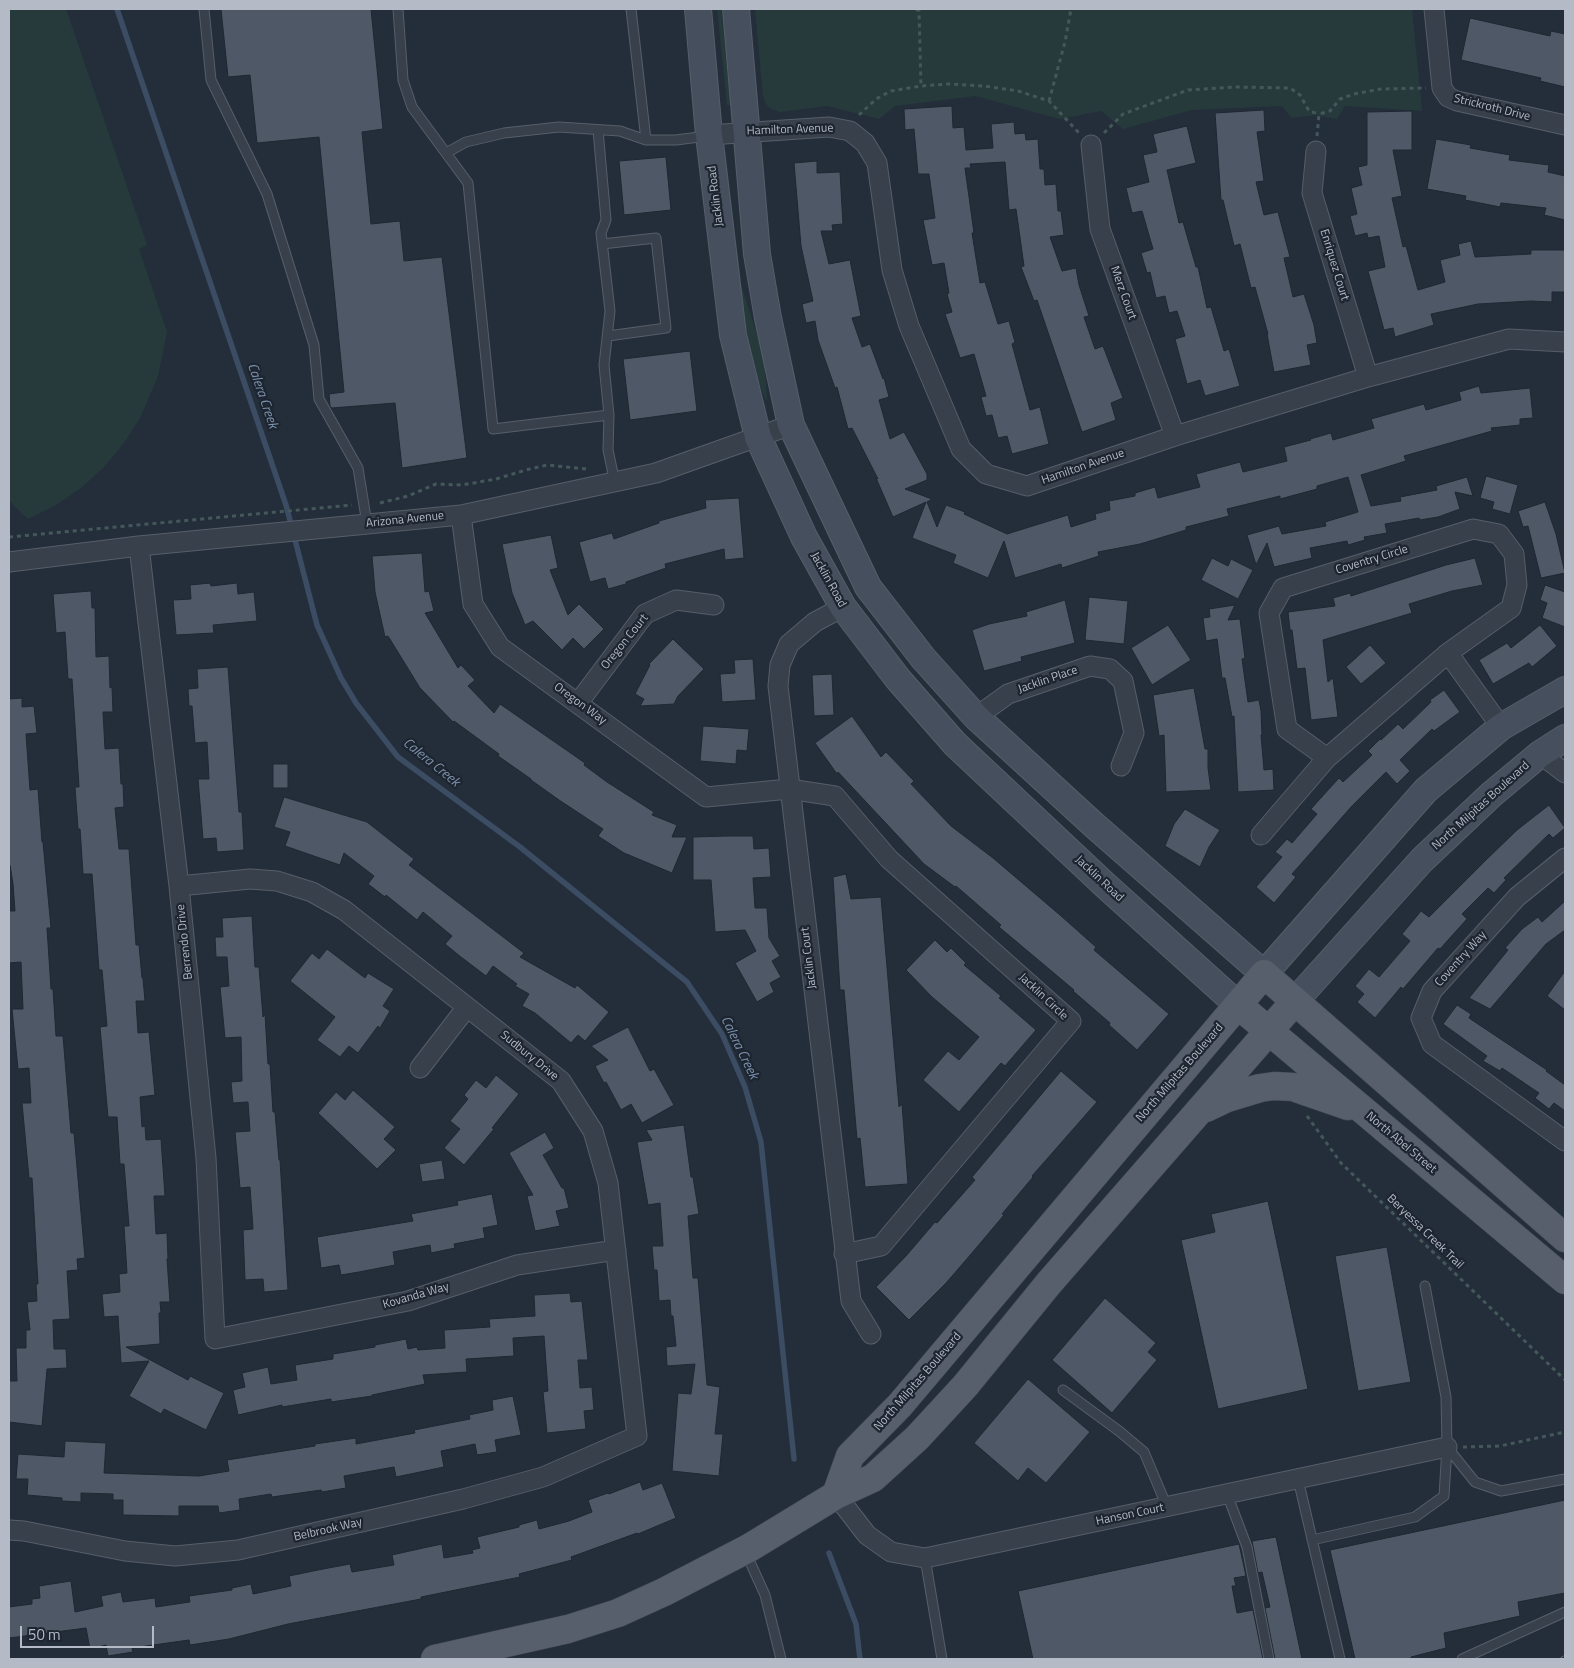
<!DOCTYPE html>
<html>
<head>
<meta charset="utf-8">
<style>
  body { margin:0 }
  #map { position:relative; width:1574px; height:1668px; overflow:hidden; background:#242e3b; font-family:"Titillium Web",sans-serif }
  canvas { display:block }
  .frame { position:absolute; inset:0; border:10px solid #b4bbc7; pointer-events:none }
  .scale { position:absolute; left:20px; top:1626px; width:134px; height:22px; box-sizing:border-box; border:2px solid #b4bbc7; border-top:0; padding-left:6px; font-size:15px; line-height:18px; white-space:nowrap; color:#b4bbc7; -webkit-text-stroke:4px #1d2530; paint-order:stroke }
</style>
</head>
<body>
<div id="map">
<canvas width="1574" height="1668"></canvas>
<div class="frame"></div>
<div class="scale">50 m</div>
</div>
<script>
const ctx = document.querySelector('canvas').getContext('2d');
ctx.lineJoin = 'round';
function fillPath(path, color) { ctx.fillStyle = color; ctx.fill(path, 'evenodd'); }
const toPath = rows => new Path2D(rows.map(r => 'M' + r).join(''));
function strokePath(path, color, width, dash) { ctx.strokeStyle = color; ctx.lineWidth = width; ctx.lineCap = dash ? 'butt' : 'round'; ctx.setLineDash(dash || []); ctx.stroke(path); }
function drawText(font, color, halo, rows, align = 'center') {
  ctx.font = font + ' "Titillium Web",sans-serif'; ctx.lineWidth = 4.5; ctx.setLineDash([]); ctx.textBaseline = 'middle'; ctx.strokeStyle = halo; ctx.fillStyle = color; for (const [text, x, y, turn = 0] of rows) {
    ctx.save(); ctx.translate(x, y); ctx.rotate((+turn || 0) * Math.PI / 180); ctx.textAlign = isNaN(turn) ? turn : align; if (halo) ctx.strokeText(text, 0, 0); ctx.fillText(text, 0, 0); ctx.restore();
  }
}
fillPath(toPath([
  [9,9,66,9,147,245,139,249,167,332,158,376,140,418,124,443,104,467,81,488,56,505,28,519,9,501],
  [717,9,721,9,731,105,727,105],
  [755,9,1412,9,1422,111,1345,106,1337,119,1315,115,1292,118,1282,106,1192,110,1123,129,1101,111,1060,119,975,96,895,106,879,119,827,106,780,112,771,109,766,104,763,96],
  [724,157,726,158,741,285,764,356,767,399,766,401,758,380,743,315]
]), '#263a3c');
strokePath(toPath([
  [117,9,286,505,317,625,341,678,356,703,398,757,520,847,687,982,722,1034,745,1087,761,1142,794,1459],
  [829,1553,856,1624,860,1659]
]), '#3b4c63', 5.5);
const building = toPath([
  [221,9,371,9,383,129,362,132,371,224,400,221,404,261,442,257,467,458,402,468,395,403,332,408,330,406,329,394,344,392,319,137,257,143,250,75,228,77,221,9],
  [1470,18,1550,36,1551,31,1565,34,1565,87,1540,81,1541,78,1461,60,1470,18],
  [952,106,953,128,964,127,966,150,993,148,991,124,1014,122,1015,134,1025,133,1026,140,1038,139,1040,169,1044,169,1045,185,1056,184,1058,211,1061,211,1064,235,1050,237,1062,271,1076,268,1079,285,1089,316,1084,317,1095,349,1103,346,1123,398,1111,403,1116,420,1082,432,1037,300,1034,301,1021,267,1024,266,1016,209,1009,210,1005,162,970,164,971,168,965,168,974,233,972,233,980,283,985,282,998,324,1009,321,1015,342,1012,344,1030,410,1040,407,1049,444,1012,454,1007,436,998,438,992,415,986,416,981,397,986,396,974,354,960,358,945,314,952,312,947,294,949,293,944,263,932,265,923,220,935,218,929,174,918,174,914,129,905,130,904,109,952,106],
  [1264,110,1265,131,1257,132,1264,181,1256,182,1264,215,1278,212,1290,257,1284,258,1293,297,1304,294,1314,325,1317,343,1307,345,1311,365,1274,372,1267,334,1268,334,1255,287,1251,288,1240,244,1234,246,1223,200,1221,200,1215,113,1264,110],
  [1412,111,1412,150,1393,150,1402,196,1392,198,1403,247,1406,246,1418,290,1445,282,1440,260,1460,255,1458,244,1471,241,1475,257,1531,254,1531,250,1565,250,1565,292,1552,292,1552,302,1531,301,1478,304,1431,314,1434,325,1395,337,1393,328,1384,330,1368,271,1385,267,1379,236,1368,238,1367,233,1355,236,1350,216,1357,214,1351,188,1362,185,1358,167,1367,165,1367,112,1412,111],
  [1187,126,1196,163,1167,170,1179,223,1183,222,1196,267,1198,267,1207,308,1211,307,1224,351,1229,349,1240,386,1205,396,1200,380,1187,384,1175,339,1185,336,1177,311,1169,313,1165,296,1156,298,1150,272,1147,273,1141,253,1153,249,1142,211,1132,213,1126,188,1149,182,1143,155,1157,152,1153,134,1187,126],
  [1436,139,1471,145,1470,148,1510,155,1509,160,1549,165,1548,172,1565,176,1565,220,1544,215,1546,208,1501,203,1500,207,1465,200,1466,196,1427,189,1436,139],
  [666,157,671,210,624,215,619,161,666,157],
  [817,161,817,173,840,172,843,224,832,225,833,231,821,231,829,264,850,260,861,316,852,318,862,347,870,344,883,379,884,378,889,397,879,400,890,439,904,432,927,474,927,480,905,489,932,499,927,502,937,527,946,505,965,512,964,514,1007,534,1068,515,1071,527,1096,519,1095,514,1110,510,1109,501,1135,496,1135,493,1155,487,1158,498,1200,487,1196,474,1240,462,1243,472,1287,461,1284,447,1311,440,1310,439,1331,433,1333,440,1374,428,1371,419,1424,404,1426,410,1461,400,1459,392,1479,386,1481,393,1530,388,1533,418,1520,419,1520,425,1491,428,1492,431,1404,456,1406,461,1361,475,1371,506,1401,501,1400,497,1437,490,1436,486,1467,477,1473,496,1455,492,1460,509,1438,517,1420,520,1419,518,1385,524,1387,533,1364,537,1365,540,1348,545,1347,541,1310,548,1312,558,1274,567,1267,543,1256,565,1247,535,1279,526,1282,534,1326,526,1325,522,1358,512,1348,477,1317,486,1317,489,1280,499,1280,496,1227,509,1229,516,1186,527,1186,530,1140,544,1098,552,1099,556,1062,568,1061,564,1015,578,1004,541,988,578,953,563,956,555,912,538,926,502,893,517,876,478,878,479,852,428,848,429,837,387,835,388,818,340,815,321,806,323,802,304,813,301,801,246,794,163,817,161],
  [690,351,697,411,630,420,623,359,690,351],
  [1486,476,1518,485,1510,514,1492,509,1494,502,1480,498,1486,476],
  [739,498,744,558,725,560,724,549,665,564,666,568,626,582,626,584,608,589,605,578,590,582,579,542,612,533,614,539,659,523,659,521,706,508,705,500,739,498],
  [1545,502,1556,534,1565,573,1541,578,1528,526,1523,527,1518,511,1545,502],
  [551,535,558,568,550,570,568,615,579,604,604,629,584,649,573,638,562,650,533,621,525,625,512,593,502,544,551,535],
  [422,553,425,592,429,591,434,611,425,613,458,668,461,665,475,680,468,686,494,713,500,704,585,763,584,765,607,782,654,812,652,815,677,825,672,837,687,837,672,873,624,853,598,836,603,829,559,800,531,780,531,779,498,756,499,754,454,721,453,722,420,688,388,636,385,637,375,592,372,556,422,553],
  [1212,558,1228,566,1231,559,1253,570,1238,599,1201,580,1212,558],
  [1475,558,1483,585,1452,591,1409,604,1412,613,1323,640,1328,682,1333,678,1338,717,1311,720,1305,668,1297,669,1292,630,1290,630,1288,612,1335,606,1333,598,1350,593,1351,596,1446,565,1475,558],
  [210,583,211,586,237,583,238,594,254,592,257,621,213,625,214,633,176,635,173,600,191,599,190,585,210,583],
  [1545,585,1565,592,1565,627,1542,618,1547,603,1540,600,1545,585],
  [91,591,92,608,95,608,96,657,109,656,110,688,112,687,113,712,103,712,105,749,119,748,121,784,123,784,124,807,115,808,119,849,129,849,136,945,139,945,142,978,143,978,145,1001,136,1001,138,1033,149,1032,155,1095,140,1097,142,1127,145,1126,146,1140,161,1139,165,1196,154,1196,156,1234,167,1233,168,1258,167,1259,170,1302,160,1302,161,1313,159,1313,160,1344,126,1347,188,1380,190,1376,224,1393,206,1430,164,1409,161,1414,129,1396,149,1361,121,1363,118,1316,104,1317,102,1294,120,1292,119,1274,127,1273,124,1226,129,1226,124,1164,120,1164,117,1117,108,1117,100,1027,107,1026,102,970,99,970,92,874,83,874,80,829,78,829,75,787,79,787,72,679,68,679,65,632,56,633,53,594,91,591],
  [1089,597,1128,601,1124,644,1085,640,1089,597],
  [1065,600,1075,643,1021,657,1022,661,984,671,972,630,989,624,1027,616,1026,612,1065,600],
  [1235,605,1228,620,1240,619,1245,658,1242,659,1248,702,1259,700,1261,711,1262,735,1261,735,1264,770,1273,769,1274,790,1238,792,1234,716,1232,717,1225,678,1222,678,1217,639,1206,641,1203,618,1210,617,1209,609,1235,605],
  [1168,625,1191,660,1152,685,1131,648,1168,625],
  [1540,625,1557,646,1532,667,1529,663,1493,684,1479,660,1507,643,1511,648,1540,625],
  [673,639,704,669,678,696,674,704,640,706,644,699,635,694,650,665,649,664,673,639],
  [1370,645,1386,663,1361,684,1346,667,1370,645],
  [753,659,756,700,722,702,720,674,735,673,734,660,753,659],
  [228,667,239,812,242,812,244,850,217,852,216,838,203,839,198,779,209,779,207,742,195,743,192,706,189,706,188,689,198,688,197,669,228,667],
  [832,674,834,715,814,716,812,675,832,674],
  [1194,688,1205,749,1208,749,1208,768,1211,790,1166,792,1164,735,1159,736,1153,695,1194,688],
  [1444,690,1460,712,1434,731,1432,729,1400,760,1410,771,1397,784,1386,772,1352,806,1292,874,1296,877,1274,903,1256,887,1282,857,1275,852,1287,839,1292,843,1317,814,1311,809,1328,790,1339,778,1343,782,1372,755,1368,751,1380,739,1381,740,1398,724,1403,729,1431,702,1430,700,1444,690],
  [22,698,22,707,34,706,37,733,26,734,30,790,38,789,42,842,43,842,51,928,47,928,51,989,53,989,56,1036,63,1036,71,1133,74,1133,85,1258,77,1259,78,1270,67,1271,70,1319,53,1320,54,1349,66,1349,67,1368,47,1369,42,1426,9,1422,9,1381,17,1381,16,1348,26,1348,26,1330,30,1330,27,1302,37,1301,36,1284,38,1284,32,1178,29,1178,22,1103,31,1103,29,1068,18,1069,12,1009,23,1009,21,962,9,963,9,911,15,911,13,884,10,865,9,865,9,699,22,698],
  [852,716,881,757,886,752,914,781,911,784,951,826,993,858,1060,915,1096,947,1094,950,1169,1014,1137,1050,1109,1025,1110,1023,1073,991,1074,990,999,927,1001,925,956,886,955,887,924,864,838,772,837,774,815,743,852,716],
  [703,726,749,729,747,751,737,750,736,764,700,761,703,726],
  [273,764,288,764,288,788,273,788,273,764],
  [284,797,367,822,414,859,409,865,524,953,520,957,575,988,577,985,609,1012,585,1041,578,1035,571,1043,535,1013,522,1006,529,994,515,986,517,984,493,966,486,976,461,957,445,944,452,936,423,912,417,920,386,895,385,897,368,884,374,876,344,853,340,865,285,846,290,832,274,827,284,797],
  [1549,805,1565,828,1553,838,1549,834,1504,878,1506,880,1494,893,1488,888,1462,914,1467,919,1440,949,1438,948,1403,989,1401,987,1375,1018,1357,1002,1364,994,1355,986,1369,969,1379,977,1410,941,1402,934,1421,911,1429,917,1486,860,1517,830,1549,805],
  [1185,809,1220,830,1209,847,1200,867,1165,846,1174,824,1185,809],
  [727,836,753,836,754,849,769,848,771,877,753,878,755,908,767,908,769,938,780,956,772,961,781,977,770,983,774,992,757,1002,735,963,756,951,745,930,715,932,711,880,693,880,693,837,727,836],
  [846,874,851,899,881,897,899,1107,902,1104,908,1184,865,1187,860,1138,857,1139,844,990,840,990,833,877,846,874],
  [1565,901,1565,930,1546,944,1490,1009,1469,998,1508,950,1505,948,1522,929,1538,917,1542,922,1565,901],
  [252,916,255,967,259,967,263,1017,265,1014,268,1064,270,1064,273,1112,275,1112,279,1160,280,1160,288,1290,264,1292,263,1279,245,1280,243,1230,253,1229,250,1187,240,1188,235,1132,250,1131,248,1102,233,1103,231,1082,242,1081,241,1037,225,1038,220,987,229,986,227,957,216,957,215,937,223,937,222,918,252,916],
  [935,940,947,952,951,948,966,963,964,965,1001,996,999,998,1036,1030,1005,1066,1001,1063,959,1112,923,1080,948,1051,959,1060,979,1037,932,997,906,970,935,940],
  [327,949,365,978,368,973,394,989,383,1006,390,1011,380,1028,378,1026,358,1053,349,1046,340,1057,317,1040,335,1017,290,981,312,953,319,959,327,949],
  [1565,971,1565,1010,1547,996,1565,971],
  [1457,1005,1471,1014,1469,1018,1547,1070,1546,1071,1565,1085,1565,1111,1554,1103,1549,1109,1535,1098,1539,1093,1502,1068,1500,1071,1483,1061,1487,1056,1443,1024,1457,1005],
  [628,1027,650,1071,654,1069,674,1105,642,1123,631,1104,621,1110,606,1082,604,1083,595,1066,608,1060,591,1046,628,1027],
  [1061,1071,1097,1102,1032,1176,1033,1177,1002,1214,1004,1215,972,1253,946,1283,909,1320,876,1287,906,1256,935,1222,937,1223,975,1180,972,1177,1061,1071],
  [496,1075,519,1094,492,1128,494,1129,464,1165,444,1148,460,1129,450,1121,468,1099,464,1095,476,1080,486,1088,496,1075],
  [353,1090,395,1127,384,1139,396,1150,377,1169,318,1113,336,1092,345,1100,353,1090],
  [684,1125,691,1177,693,1177,699,1214,688,1216,693,1278,698,1278,707,1385,720,1387,715,1434,723,1434,719,1476,672,1471,678,1393,691,1394,695,1364,667,1366,666,1347,676,1346,673,1316,671,1316,670,1300,659,1301,657,1270,654,1270,652,1246,663,1246,660,1203,648,1205,637,1142,652,1140,646,1130,684,1125],
  [545,1132,554,1148,543,1155,562,1188,564,1188,569,1208,556,1211,560,1226,535,1231,527,1196,533,1195,509,1153,545,1132],
  [442,1160,445,1179,422,1182,419,1164,442,1160],
  [492,1194,498,1225,483,1228,485,1238,454,1244,455,1248,431,1253,430,1245,393,1252,395,1265,359,1272,341,1275,339,1265,321,1268,317,1237,413,1221,411,1214,458,1205,457,1201,492,1194],
  [1268,1201,1308,1389,1218,1409,1181,1240,1215,1232,1211,1214,1268,1201],
  [1387,1247,1411,1382,1358,1391,1335,1256,1387,1247],
  [570,1293,571,1302,582,1301,588,1360,578,1360,580,1388,592,1387,594,1410,584,1411,586,1429,547,1433,543,1392,548,1391,544,1336,513,1338,514,1356,466,1359,467,1372,423,1375,425,1384,372,1395,372,1396,331,1402,331,1399,282,1407,282,1405,238,1415,233,1390,245,1387,242,1373,268,1367,271,1384,297,1380,295,1365,333,1359,333,1354,375,1347,375,1345,406,1339,408,1349,417,1347,418,1350,445,1348,444,1330,490,1327,489,1319,535,1316,534,1295,570,1293],
  [1105,1298,1156,1343,1148,1352,1157,1360,1112,1413,1052,1360,1105,1298],
  [1028,1379,1090,1432,1046,1483,1028,1468,1018,1481,974,1443,1028,1379],
  [513,1396,521,1435,495,1440,497,1452,477,1455,475,1444,441,1451,444,1467,396,1477,394,1467,344,1476,346,1488,322,1492,321,1490,272,1497,271,1494,239,1499,240,1510,219,1513,218,1506,179,1506,179,1516,123,1515,123,1500,113,1500,113,1494,81,1493,81,1502,62,1501,62,1498,27,1495,28,1479,16,1479,18,1454,64,1457,65,1441,106,1443,104,1473,199,1476,229,1471,227,1460,315,1446,315,1444,356,1438,356,1444,415,1433,414,1430,470,1419,469,1415,493,1410,492,1400,513,1396],
  [640,1482,643,1490,662,1483,676,1518,638,1534,637,1533,571,1557,572,1560,519,1574,520,1577,421,1597,421,1599,288,1624,229,1639,190,1645,189,1640,132,1648,133,1652,108,1656,106,1645,90,1649,86,1628,9,1638,9,1607,32,1604,32,1599,40,1598,39,1586,71,1581,75,1612,103,1606,101,1596,121,1592,123,1602,155,1598,156,1607,190,1602,189,1596,232,1590,232,1588,251,1584,253,1594,291,1586,289,1576,323,1569,350,1564,352,1572,394,1565,392,1555,423,1548,442,1544,444,1558,473,1553,472,1550,480,1548,477,1537,519,1527,519,1525,537,1520,539,1529,569,1521,592,1512,588,1500,608,1493,609,1494,640,1482],
  [1565,1500,1565,1593,1518,1602,1520,1616,1444,1633,1446,1648,1411,1657,1411,1659,1355,1659,1330,1550,1565,1500],
  [1276,1537,1302,1659,1275,1659,1265,1608,1270,1607,1262,1572,1258,1573,1252,1541,1276,1537],
  [1239,1544,1246,1576,1234,1578,1236,1586,1232,1586,1237,1613,1253,1610,1263,1659,1033,1659,1018,1591,1239,1544]
]);
fillPath(building, '#4e5867');
strokePath(building, '#1f2732', 1);
const service = toPath([
  [204,9,211,80,267,194,314,345,319,399,358,468,367,524],
  [398,9,403,80,412,107,468,183,493,429,609,415],
  [631,9,646,140],
  [598,130,606,220,601,233,610,311,604,365,609,415,608,450,615,483],
  [446,153,466,142,504,133,559,127,620,131,646,140,676,140,707,136],
  [602,244,656,238,666,328,608,336],
  [1063,1390,1119,1431,1144,1452,1167,1507],
  [1447,1447,1475,1482,1501,1491,1565,1479],
  [1298,1479,1340,1659],
  [1227,1494,1247,1547,1269,1659],
  [1312,1540,1415,1517,1444,1496,1447,1447,1446,1397,1425,1286],
  [746,1553,765,1595,781,1659],
  [925,1558,942,1659],
  [1462,1659,1565,1612]
]);
const minor = toPath([
  [1434,9,1442,88,1448,97,1457,101,1565,125],
  [709,135,829,127,850,131,865,143,877,163,892,270,909,326,961,449,986,474,1027,486,1175,436,1368,377,1509,339,1565,342],
  [1091,145,1100,229,1175,436],
  [1316,151,1312,193,1368,377],
  [461,515,473,604,500,647,706,797,789,789,835,796,889,859,1071,1021,881,1246,844,1254],
  [139,546,179,886,206,1158,215,1339,408,1301,517,1265,616,1250],
  [9,562,139,546,461,515,656,473,791,425],
  [843,607,815,622,789,644,780,665,778,686,851,1301,871,1334],
  [1448,653,1501,727],
  [578,703,645,614,676,600,714,605],
  [976,717,1008,694,1090,666,1110,669,1123,681,1134,733,1121,766],
  [1540,754,1565,773],
  [1261,835,1327,758,1448,653,1511,608,1517,585,1514,554,1499,534,1473,529,1283,588,1269,613,1287,729,1327,758],
  [1565,858,1517,897,1432,991,1421,1018,1432,1044,1565,1141],
  [420,1068,467,1007],
  [836,1495,867,1535,891,1552,925,1558,1447,1447],
  [9,1530,24,1531,125,1551,175,1556,238,1550,463,1499,543,1477,637,1436,608,1183,593,1131,561,1081,344,910,312,892,277,881,250,879,179,886]
]);
const secondary = toPath([
  [698,9,709,135,733,335,758,437,804,537,843,607,898,679,955,744,1105,885,1238,1005],
  [736,9,757,254,768,318,791,425,868,587,923,658,976,717,1095,826,1264,974,1426,790,1501,727,1565,690],
  [1295,1001,1422,860,1492,794,1540,754,1565,738]
]);
const primary = toPath([
  [1238,1005,1565,1280],
  [1206,1108,1227,1098,1260,1088,1274,1086,1293,1087,1348,1106],
  [836,1495,850,1456,900,1405,1264,974,1565,1238],
  [435,1659,568,1629,618,1613,664,1592,749,1548,836,1495,873,1478,917,1438,965,1386,1049,1283,1295,1001]
]);
strokePath(service, '#565e69', 11);
strokePath(minor, '#565e69', 21);
strokePath(secondary, '#565e69', 28);
strokePath(primary, '#414954', 29);
strokePath(toPath([
  [916,9,919,11,921,86],
  [1049,101,1065,42,1071,9],
  [859,115,876,99,891,91,921,86,948,84,984,86,1018,91,1049,101,1080,134],
  [1104,133,1123,114,1188,90,1237,87,1290,88,1300,95,1309,111,1319,114],
  [1317,136,1319,114,1330,111,1340,99,1354,94,1381,89,1426,88],
  [380,503,408,496,436,484,462,485,496,479,526,470,547,465,586,469],
  [9,537,352,505],
  [1307,1116,1341,1163,1565,1380],
  [1463,1447,1500,1446,1565,1432]
]), '#445759', 3, [4, 4]);
strokePath(service, '#38404b', 9);
strokePath(minor, '#38404b', 19);
strokePath(secondary, '#464f5e', 26);
strokePath(primary, '#565f6b', 28);
const rail = toPath([
  [1563,1659,1565,1658]
]);
strokePath(rail, '#5a6472', 5.5);
strokePath(rail, '#1d2530', 4, [11]);
drawText('12px', '#b4bbc7', '#1d2530', [
  ["Strickroth Drive",1492,108,14],
  ["Hamilton Avenue",790,130,-2],
  ["Jacklin Road",716,196,-97],
  ["Enriquez Court",1334,265,73],
  ["Merz Court",1123,293,70],
  ["Hamilton Avenue",1083,467,-19],
  ["Arizona Avenue",405,520,-6],
  ["Coventry Circle",1372,560,-17],
  ["Jacklin Road",828,580,61],
  ["Oregon Court",625,642,-51],
  ["Jacklin Place",1048,680,-19],
  ["Oregon Way",580,704,36],
  ["North Milpitas Boulevard",1481,806,-42],
  ["Jacklin Road",1099,879,43],
  ["Berrendo Drive",185,942,-96],
  ["Jacklin Court",809,958,-97],
  ["Coventry Way",1461,959,-48],
  ["Jacklin Circle",1043,997,43],
  ["Sudbury Drive",529,1056,39],
  ["North Milpitas Boulevard",1180,1073,-49],
  ["North Abel Street",1401,1143,40],
  ["Beryessa Creek Trail",1425,1232,44],
  ["Kovanda Way",416,1296,-16],
  ["North Milpitas Boulevard",918,1382,-49],
  ["Hanson Court",1130,1515,-12],
  ["Belbrook Way",328,1530,-13]
]);
drawText('italic 14px', '#7d92ad', '#1d2530', [
  ["Calera Creek",262,396,71],
  ["Calera Creek",431,763,39],
  ["Calera Creek",739,1048,64]
]);
</script>
</body>
</html>
